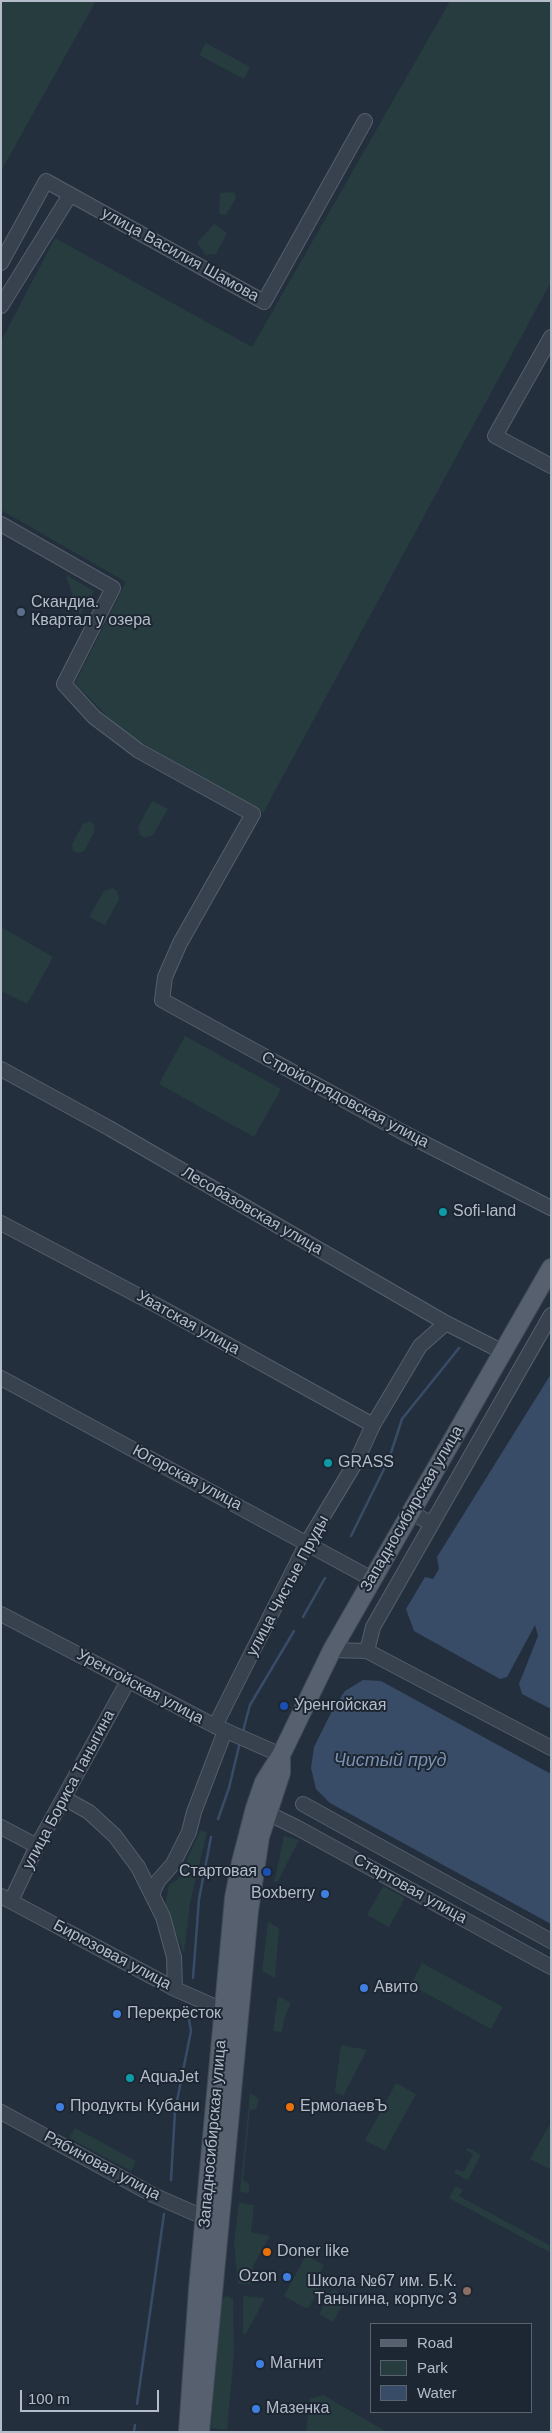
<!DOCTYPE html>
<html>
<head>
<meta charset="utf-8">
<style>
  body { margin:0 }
  #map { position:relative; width:552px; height:2433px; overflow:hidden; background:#242f3e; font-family:Arial,sans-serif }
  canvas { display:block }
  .frame { position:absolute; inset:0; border:2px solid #b4bcc9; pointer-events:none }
  .legend { position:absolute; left:370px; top:2323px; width:162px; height:90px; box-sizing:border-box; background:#1d2633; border:1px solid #59626f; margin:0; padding:6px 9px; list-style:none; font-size:15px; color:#b4bcc9 }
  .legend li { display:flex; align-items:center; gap:10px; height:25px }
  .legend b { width:25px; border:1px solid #59626f }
  .scale { position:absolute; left:20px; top:2390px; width:139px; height:22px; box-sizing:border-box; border:2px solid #b4bcc9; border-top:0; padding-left:6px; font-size:15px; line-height:18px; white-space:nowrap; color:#b4bcc9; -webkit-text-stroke:4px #1d2633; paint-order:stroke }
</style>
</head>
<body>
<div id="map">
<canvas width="552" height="2433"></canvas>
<div class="frame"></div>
<ul class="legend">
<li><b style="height:6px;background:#56606e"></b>Road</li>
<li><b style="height:14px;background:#263c3f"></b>Park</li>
<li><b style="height:14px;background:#394c67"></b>Water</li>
</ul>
<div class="scale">100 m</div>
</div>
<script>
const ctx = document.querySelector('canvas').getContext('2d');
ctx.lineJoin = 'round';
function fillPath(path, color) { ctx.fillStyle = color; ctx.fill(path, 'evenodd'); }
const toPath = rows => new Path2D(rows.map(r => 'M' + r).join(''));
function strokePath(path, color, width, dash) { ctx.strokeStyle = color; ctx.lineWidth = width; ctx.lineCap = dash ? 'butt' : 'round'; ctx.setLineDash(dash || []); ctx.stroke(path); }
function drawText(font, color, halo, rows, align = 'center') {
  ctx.font = font + ' Arial,sans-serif'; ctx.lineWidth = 4; ctx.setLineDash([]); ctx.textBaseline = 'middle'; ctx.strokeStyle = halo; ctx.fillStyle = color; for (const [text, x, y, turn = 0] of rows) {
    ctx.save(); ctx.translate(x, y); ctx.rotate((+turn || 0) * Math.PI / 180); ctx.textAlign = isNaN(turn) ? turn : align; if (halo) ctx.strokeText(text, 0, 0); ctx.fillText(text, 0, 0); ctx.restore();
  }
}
fillPath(toPath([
  [1,1,96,1,1,171],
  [450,1,551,1,551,282,263,813,120,730,75,683,126,582,1,510,1,341,55,238,252,347],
  [206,43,250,67,244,79,199,55],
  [234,192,236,198,226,215,219,214,220,193],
  [214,224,227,233,216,254,206,255,197,243],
  [66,575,94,591,80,616,67,579],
  [152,801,168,809,153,835,145,838,140,835,138,827],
  [89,821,94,824,95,831,84,851,78,853,73,851,72,844,83,824],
  [112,888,117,891,119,899,105,925,89,917,104,891],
  [1,927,53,957,27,1004,1,991],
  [185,1036,281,1089,254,1137,159,1084],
  [200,1831,207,1832,190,1903,184,1953,165,1907,169,1885,178,1879],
  [284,1836,299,1840,278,1881,274,1883],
  [383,1886,405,1898,389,1927,367,1915],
  [268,1922,279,1928,275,1978,262,1971],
  [422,1963,503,2007,491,2029,411,1985],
  [278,1996,291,2003,285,2016,282,2032,273,2031],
  [341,2045,367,2050,343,2096,335,2092],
  [396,2083,416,2094,385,2151,365,2140],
  [250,2093,259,2099,256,2109,250,2110,243,2180,249,2184,249,2193,240,2192],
  [551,2122,551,2165,549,2169,530,2159],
  [75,2128,136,2161,131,2171,69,2138],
  [468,2148,481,2155,468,2180,454,2173,456,2169,464,2172,473,2154,466,2150],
  [456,2186,463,2190,459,2196,551,2246,551,2253,449,2198],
  [239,2203,254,2205,251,2232,270,2236,253,2266,252,2284,238,2284,234,2243],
  [306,2255,324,2265,317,2278,323,2282,309,2307,305,2308,284,2296],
  [333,2289,347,2297,333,2322,319,2314],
  [226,2296,233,2299,234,2353,227,2430,211,2428,220,2301],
  [243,2296,265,2298,246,2334,243,2334],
  [323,2395,387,2432,306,2432,310,2399]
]), '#263c3f');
fillPath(toPath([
  [551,1374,551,1709,522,1694,519,1684,538,1636,535,1625,507,1677,500,1679,414,1631,406,1609,425,1577,433,1579,439,1569,437,1557],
  [363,1680,381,1681,551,1774,551,1924,330,1803,316,1789,311,1768,314,1747,333,1709,345,1691]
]), '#394c67');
strokePath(toPath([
  [351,1536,389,1459,402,1419,459,1348],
  [303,1617,325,1578],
  [243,1731,250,1705,294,1631],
  [218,1819,229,1788,239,1746],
  [193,1978,199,1899,211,1837],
  [171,2180,175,2111,191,2031,187,2008],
  [137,2404,164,2214],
  [134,2432,135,2425]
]), '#394c67', 2.5);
const minor = toPath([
  [1,263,46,181,264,302,365,121],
  [1,306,70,195],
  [551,337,495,436,551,466],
  [1,524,113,588,64,684,94,717,139,751,253,814,180,943,165,977,162,1000,404,1133,551,1208],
  [1,1069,109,1128,446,1323,503,1352],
  [1,1223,160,1307,373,1425],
  [1,1378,372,1579],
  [410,1512,432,1524],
  [1,1614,215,1726,281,1755],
  [332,1650,367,1651,551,1748],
  [367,1651,373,1627,551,1315],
  [215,1726,307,1543,357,1460,373,1425,420,1346,446,1323],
  [64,1798,89,1812,115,1836,138,1867,163,1917,174,1957,175,1989],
  [303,1804,551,1941],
  [259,1809,296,1827,551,1967],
  [1,1827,37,1846],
  [152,1894,158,1881,173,1864,189,1832,194,1812,225,1731],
  [1,1896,175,1989,225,2011],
  [11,1901,37,1846,128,1681],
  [1,2112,153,2195,194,2213,205,2215]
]);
const major = toPath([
  [188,2432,198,2289,234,1898,241,1862,255,1808,264,1782,281,1755,332,1650,551,1268],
  [200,2432,249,1911,260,1837,281,1773,281,1756]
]);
strokePath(minor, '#565f6c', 16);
strokePath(major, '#414a57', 20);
strokePath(minor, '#38414e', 14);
strokePath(major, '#56606e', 18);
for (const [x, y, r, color] of [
  [21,612,5,"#5c6f8a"],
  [443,1212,5,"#0f9aa8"],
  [328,1463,5,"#0f9aa8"],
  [284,1706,5,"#1a4fb4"],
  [267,1872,5,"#1a4fb4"],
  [325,1894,5,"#3f7fe0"],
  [364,1988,5,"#3f7fe0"],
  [117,2014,5,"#3f7fe0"],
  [130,2078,5,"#0f9aa8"],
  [60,2107,5,"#3f7fe0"],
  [290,2107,5,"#e8710a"],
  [267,2252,5,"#e8710a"],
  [287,2277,5,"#3f7fe0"],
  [467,2291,5,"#8d6e63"],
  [260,2364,5,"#3f7fe0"],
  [256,2409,5,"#3f7fe0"]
]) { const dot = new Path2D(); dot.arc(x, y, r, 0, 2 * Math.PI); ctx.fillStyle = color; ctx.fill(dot); strokePath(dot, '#1d2633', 2); }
drawText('16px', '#b4bcc9', '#1d2633', [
  ["улица Василия Шамова",180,255,29],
  ["Стройотрядовская улица",345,1100,28],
  ["Лесобазовская улица",252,1211,30],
  ["Уватская улица",188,1323,29],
  ["Югорская улица",187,1478,28],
  ["Западносибирская улица",412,1509,-60],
  ["улица Чистые Пруды",288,1586,-62],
  ["Уренгойская улица",140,1687,28],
  ["улица Бориса Таныгина",69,1790,-62],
  ["Стартовая улица",410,1889,29],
  ["Бирюзовая улица",112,1955,28],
  ["Западносибирская улица",213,2134,-85],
  ["Рябиновая улица",102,2166,28]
]);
drawText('16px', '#b4bcc9', '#1d2633', [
  ["Скандиа.",31,603],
  ["Квартал у озера",31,621],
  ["Sofi-land",453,1212],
  ["GRASS",338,1463],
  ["Уренгойская",294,1706],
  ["Стартовая",257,1872,"right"],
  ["Boxberry",315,1894,"right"],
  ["Авито",374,1988],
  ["Перекрёсток",127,2014],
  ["AquaJet",140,2078],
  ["Продукты Кубани",70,2107],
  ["ЕрмолаевЪ",300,2107],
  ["Doner like",277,2252],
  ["Ozon",277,2277,"right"],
  ["Школа №67 им. Б.К.",457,2282,"right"],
  ["Таныгина, корпус 3",457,2300,"right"],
  ["Магнит",270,2364],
  ["Мазенка",266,2409]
], 'left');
drawText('italic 18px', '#7c92b1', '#1d2633', [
  ["Чистый пруд",390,1761]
]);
</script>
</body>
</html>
